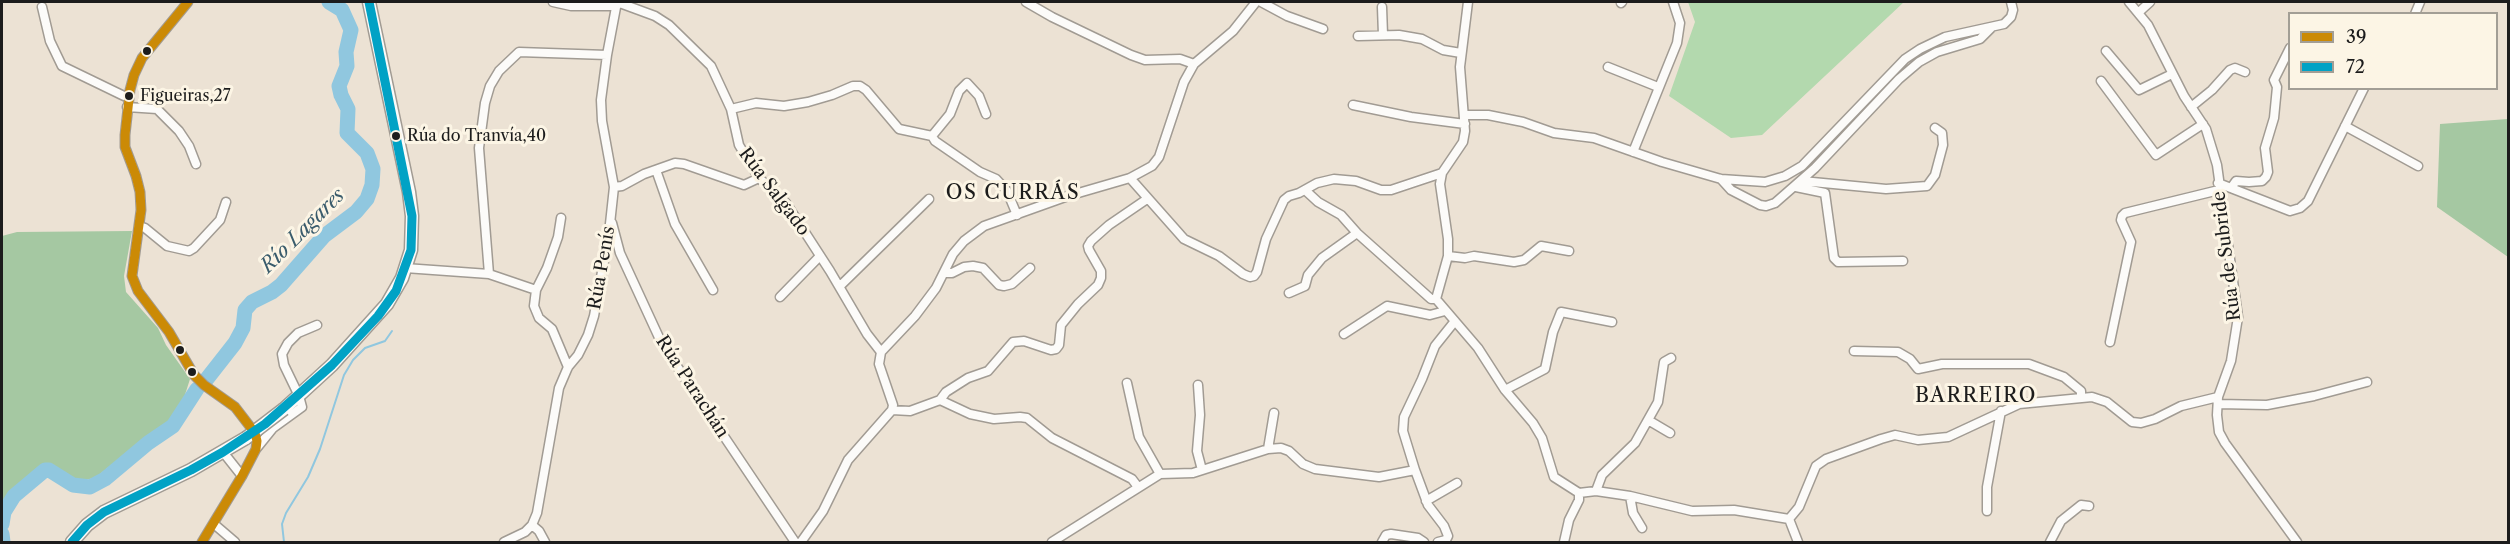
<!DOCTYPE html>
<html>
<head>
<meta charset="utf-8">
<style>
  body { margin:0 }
  #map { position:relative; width:2510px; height:544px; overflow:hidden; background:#ece2d4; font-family:"Libre Caslon Text",serif }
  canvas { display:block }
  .frame { position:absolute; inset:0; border:3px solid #1c1c1c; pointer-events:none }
  .legend { position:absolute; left:2288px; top:12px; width:210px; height:78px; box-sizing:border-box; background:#fcf5e5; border:2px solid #a29e95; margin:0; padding:8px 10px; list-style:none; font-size:18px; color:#1c1c1c }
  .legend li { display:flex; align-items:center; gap:12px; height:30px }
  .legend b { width:30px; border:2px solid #a29e95 }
</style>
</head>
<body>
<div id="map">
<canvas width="2510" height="544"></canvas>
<div class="frame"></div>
<ul class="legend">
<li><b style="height:8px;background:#cb8a06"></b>39</li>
<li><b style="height:8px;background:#01a2c5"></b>72</li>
</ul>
</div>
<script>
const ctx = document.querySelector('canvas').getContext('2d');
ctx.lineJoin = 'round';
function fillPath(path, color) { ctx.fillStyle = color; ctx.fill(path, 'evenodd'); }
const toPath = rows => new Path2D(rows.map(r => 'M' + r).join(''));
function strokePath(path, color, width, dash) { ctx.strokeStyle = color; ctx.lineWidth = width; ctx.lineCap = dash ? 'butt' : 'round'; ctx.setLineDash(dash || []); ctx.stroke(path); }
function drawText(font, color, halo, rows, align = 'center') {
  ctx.font = font + ' "Libre Caslon Text",serif'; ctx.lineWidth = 6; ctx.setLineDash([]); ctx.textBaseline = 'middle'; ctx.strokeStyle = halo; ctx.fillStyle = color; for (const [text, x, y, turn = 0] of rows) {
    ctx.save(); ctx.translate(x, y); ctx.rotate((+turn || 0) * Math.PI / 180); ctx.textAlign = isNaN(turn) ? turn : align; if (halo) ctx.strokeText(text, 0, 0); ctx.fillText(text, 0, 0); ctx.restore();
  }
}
fillPath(toPath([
  [1688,2,1904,2,1762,135,1731,138,1669,96,1695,22]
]), '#b3d9ae');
fillPath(toPath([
  [2508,119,2508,257,2437,207,2440,124],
  [132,231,124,276,126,292,158,328,166,345,190,379,183,401,170,422,150,434,95,478,78,481,66,477,49,464,44,464,14,491,2,507,2,236,17,232]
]), '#a5c8a2');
strokePath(toPath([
  [284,542,282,524,286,513,308,477,320,449,344,375,353,360,365,348,385,341,392,331]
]), '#90c7df', 2);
strokePath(toPath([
  [206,380,235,343,243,328,245,310,252,302,272,292,281,285,324,236,356,212,367,199,372,185,373,169,367,153,347,133,348,109,341,95,339,86,347,66,346,52,351,30,342,10,329,2],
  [2,524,4,512,14,496,45,470,49,470,73,485,90,487,105,479,148,443,173,426,197,389],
  [2,534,3,542]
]), '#90c7df', 15);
const street = toPath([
  [188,2,142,58,134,75,130,90,125,135,125,147,136,176,140,192,141,210,132,276,138,291,169,332,194,375,204,385,235,407,255,433,257,441,256,449,242,476,202,542],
  [553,2,571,6,616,6],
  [617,2,655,16,669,25,711,66,731,109,739,145,759,178,786,203,830,271,867,334,881,352],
  [1026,2,1052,17,1131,55,1145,60,1180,59,1194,64],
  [1261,2,1287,16,1323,29],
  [1468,2,1460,67,1465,131,1463,142,1442,173,1440,184,1448,239,1448,256,1436,299,1478,348,1505,390,1533,423,1542,438,1554,477,1579,493,1579,500,1569,520,1564,542],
  [2129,2,2148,25,2184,96,2206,129,2217,165,2238,317,2231,361,2218,397,2217,415,2219,432,2225,443,2297,542],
  [1621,3,1622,2],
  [42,7,50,41,62,66,124,96,129,96],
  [1382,7,1383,35],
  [2139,12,2150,2],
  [2415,14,2420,2],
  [1358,36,1399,35,1422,39,1443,50,1461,53],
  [2106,51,2139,90,2172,74],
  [1608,67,1658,87],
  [2101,81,2156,155,2203,124],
  [1353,105,1411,117,1465,124],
  [127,107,157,109,179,131,189,146,196,164],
  [2191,107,2212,90,2230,70,2235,68,2245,72],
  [731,109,756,103,784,106,808,102,832,95,853,86,860,86,866,90,899,129,932,136,935,141,980,172,996,179,1007,191,1017,215],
  [1465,115,1488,115,1523,122,1554,133,1594,138,1662,162,1721,179,1765,182,1785,176,1802,166,1905,59,1920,49,1945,37,2004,24,2011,17,2013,10,2011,2],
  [2345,126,2418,166],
  [932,136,950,114,959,91,967,83,979,96,986,114],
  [1633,152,1677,43,1680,23,1673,2],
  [656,170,675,224,713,290],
  [1130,178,1184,239,1219,256,1243,274,1250,277,1254,276,1257,272,1266,239,1284,200,1289,196,1299,193,1317,183,1334,179,1356,181,1381,190,1391,190,1442,173],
  [1721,179,1731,190,1760,205,1766,206,1775,203,1815,168,1899,79,1919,62,1937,52,1980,39,1992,27],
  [1802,181,1886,189,1927,186,1935,175,1943,145,1942,133,1935,128],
  [2218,183,2290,211,2300,208,2308,201,2364,88],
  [614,187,622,186,644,174,675,163,684,164,744,185,759,178],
  [1796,187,1825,193,1834,258,1838,262,1903,261],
  [2231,188,2236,181,2249,182,2262,181,2266,177,2268,172,2265,148,2274,118,2277,87,2274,80,2290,48],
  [1305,190,1318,202,1341,215,1357,233,1431,299,1436,299],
  [612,223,620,253,662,344,795,542],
  [139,226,145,228,167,246,189,251,194,248,220,220,226,202],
  [1448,256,1465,258,1474,256,1514,262,1524,260,1541,246,1569,251],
  [405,268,489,274,536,290,534,306,539,318,552,329,568,367],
  [945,273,952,273,964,267,973,266,983,268,999,285,1004,286,1012,284,1030,268],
  [489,274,479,148,485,103,490,86,499,71,519,52,607,55],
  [840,286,929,199],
  [536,290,547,268,558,237,561,218],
  [1289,293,1305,286,1308,275,1322,258,1357,233],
  [780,297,820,256],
  [1344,334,1387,306,1430,315,1445,311],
  [2110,342,2131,242,2121,220,2122,216,2125,213,2219,190],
  [1854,351,1898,352,1910,359,1918,369,1942,364,2029,364,2064,377,2081,391,2081,396],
  [1127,383,1139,437,1160,474],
  [1198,385,1200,415,1197,451,1202,470],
  [1505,390,1545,369,1553,332,1561,312,1612,322],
  [940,400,946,392,968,378,988,371,1013,342,1024,341,1051,350,1056,349,1059,345,1061,325,1078,304,1098,285,1101,278,1101,271,1089,250,1088,246,1091,241,1109,225,1147,199],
  [2219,404,2267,405,2314,396,2367,382],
  [892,410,910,411,940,400,970,414,994,419,1020,417,1027,418,1052,438,1132,479,1138,487],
  [1648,420,1670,433],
  [256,449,273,428,302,407,299,396,284,365,282,354,288,343,298,333,317,325],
  [1268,449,1274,413],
  [223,452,242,476],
  [1415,470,1428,505,1444,526,1448,536,1446,540,1438,542],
  [1596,491,1602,475,1635,443,1658,402,1664,362,1671,358],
  [1579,493,1596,491,1630,496,1692,511,1734,510,1789,519],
  [1630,496,1633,513,1642,528],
  [1426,501,1457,483],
  [1987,511,1987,487,2001,411],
  [1789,519,1799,507,1816,466,1826,459,1881,439,1895,435,1918,440,1948,437,2019,404,2092,397,2107,402,2132,422,2141,423,2155,419,2181,406,2218,397],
  [1789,519,1798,542],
  [214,524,235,542],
  [532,525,539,531,545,542],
  [504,542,525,532,532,525,537,513,559,388,568,367,578,355,588,335,594,316,609,233,614,187,602,121,601,100,607,55,617,2],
  [801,542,823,511,848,460,892,410,893,405,879,364,881,352,915,316,936,288,953,254,964,241,984,226,1068,196,1130,178,1152,166,1159,157,1184,82,1194,64,1233,31,1256,2],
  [1052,542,1160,474,1193,473,1268,449,1281,448,1289,451,1303,464,1315,469,1379,477,1415,470,1403,431,1404,417,1422,379,1435,346,1455,321],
  [1382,542,1386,535,1391,534,1418,538,1424,542],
  [2050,542,2061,521,2081,505,2089,506]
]);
const secondary = toPath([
  [284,409,332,365,387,304,402,278,411,250,412,216,409,192,369,2],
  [72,542,87,525,104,512,191,470,246,438]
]);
strokePath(street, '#a19b93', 11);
strokePath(secondary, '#a19b93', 15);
strokePath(street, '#fcfbf9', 8);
strokePath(secondary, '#fcfbf9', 12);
const secondaryBridge = toPath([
  [246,438,284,409]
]);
strokePath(secondaryBridge, '#a19b93', 15, []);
strokePath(secondaryBridge, '#fcfbf9', 12);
strokePath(toPath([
  [188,2,142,58,134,75,130,90,125,135,125,147,136,176,140,192,141,210,132,276,138,291,169,332,194,375,204,385,235,407,255,433,257,441,256,449,242,476,202,542]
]), '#cb8a06', 9);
strokePath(toPath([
  [72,542,87,525,104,512,191,470,223,452,265,424,332,365,378,316,396,291,411,250,412,216,369,2]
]), '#01a2c5', 9);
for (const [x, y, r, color] of [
  [147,51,5,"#1c1c1c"],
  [129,96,5,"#1c1c1c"],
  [396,136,5,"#1c1c1c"],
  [180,350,5,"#1c1c1c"],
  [192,372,5,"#1c1c1c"]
]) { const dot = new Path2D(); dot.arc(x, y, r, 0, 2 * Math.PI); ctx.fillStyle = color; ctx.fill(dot); strokePath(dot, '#fcf5e5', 2); }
drawText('16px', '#1c1c1c', '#fcf5e5', [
  ["Figueiras,27",140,96],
  ["Rúa do Tranvía,40",407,136]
], 'left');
drawText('18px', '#1c1c1c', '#fcf5e5', [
  ["Rúa Salgado",774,192,53],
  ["Rúa de Subride",2227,256,-97],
  ["Rúa Penís",602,268,-80],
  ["Rúa Parachán",692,387,57]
]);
ctx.letterSpacing = '1.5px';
drawText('20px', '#1c1c1c', '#fcf5e5', [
  ["OS CURRÁS",1013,193],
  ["BARREIRO",1976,396]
]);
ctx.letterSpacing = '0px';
drawText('italic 20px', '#3a5c6c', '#fcf5e5', [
  ["Río Lagares",303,231,-45]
]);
</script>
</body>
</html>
